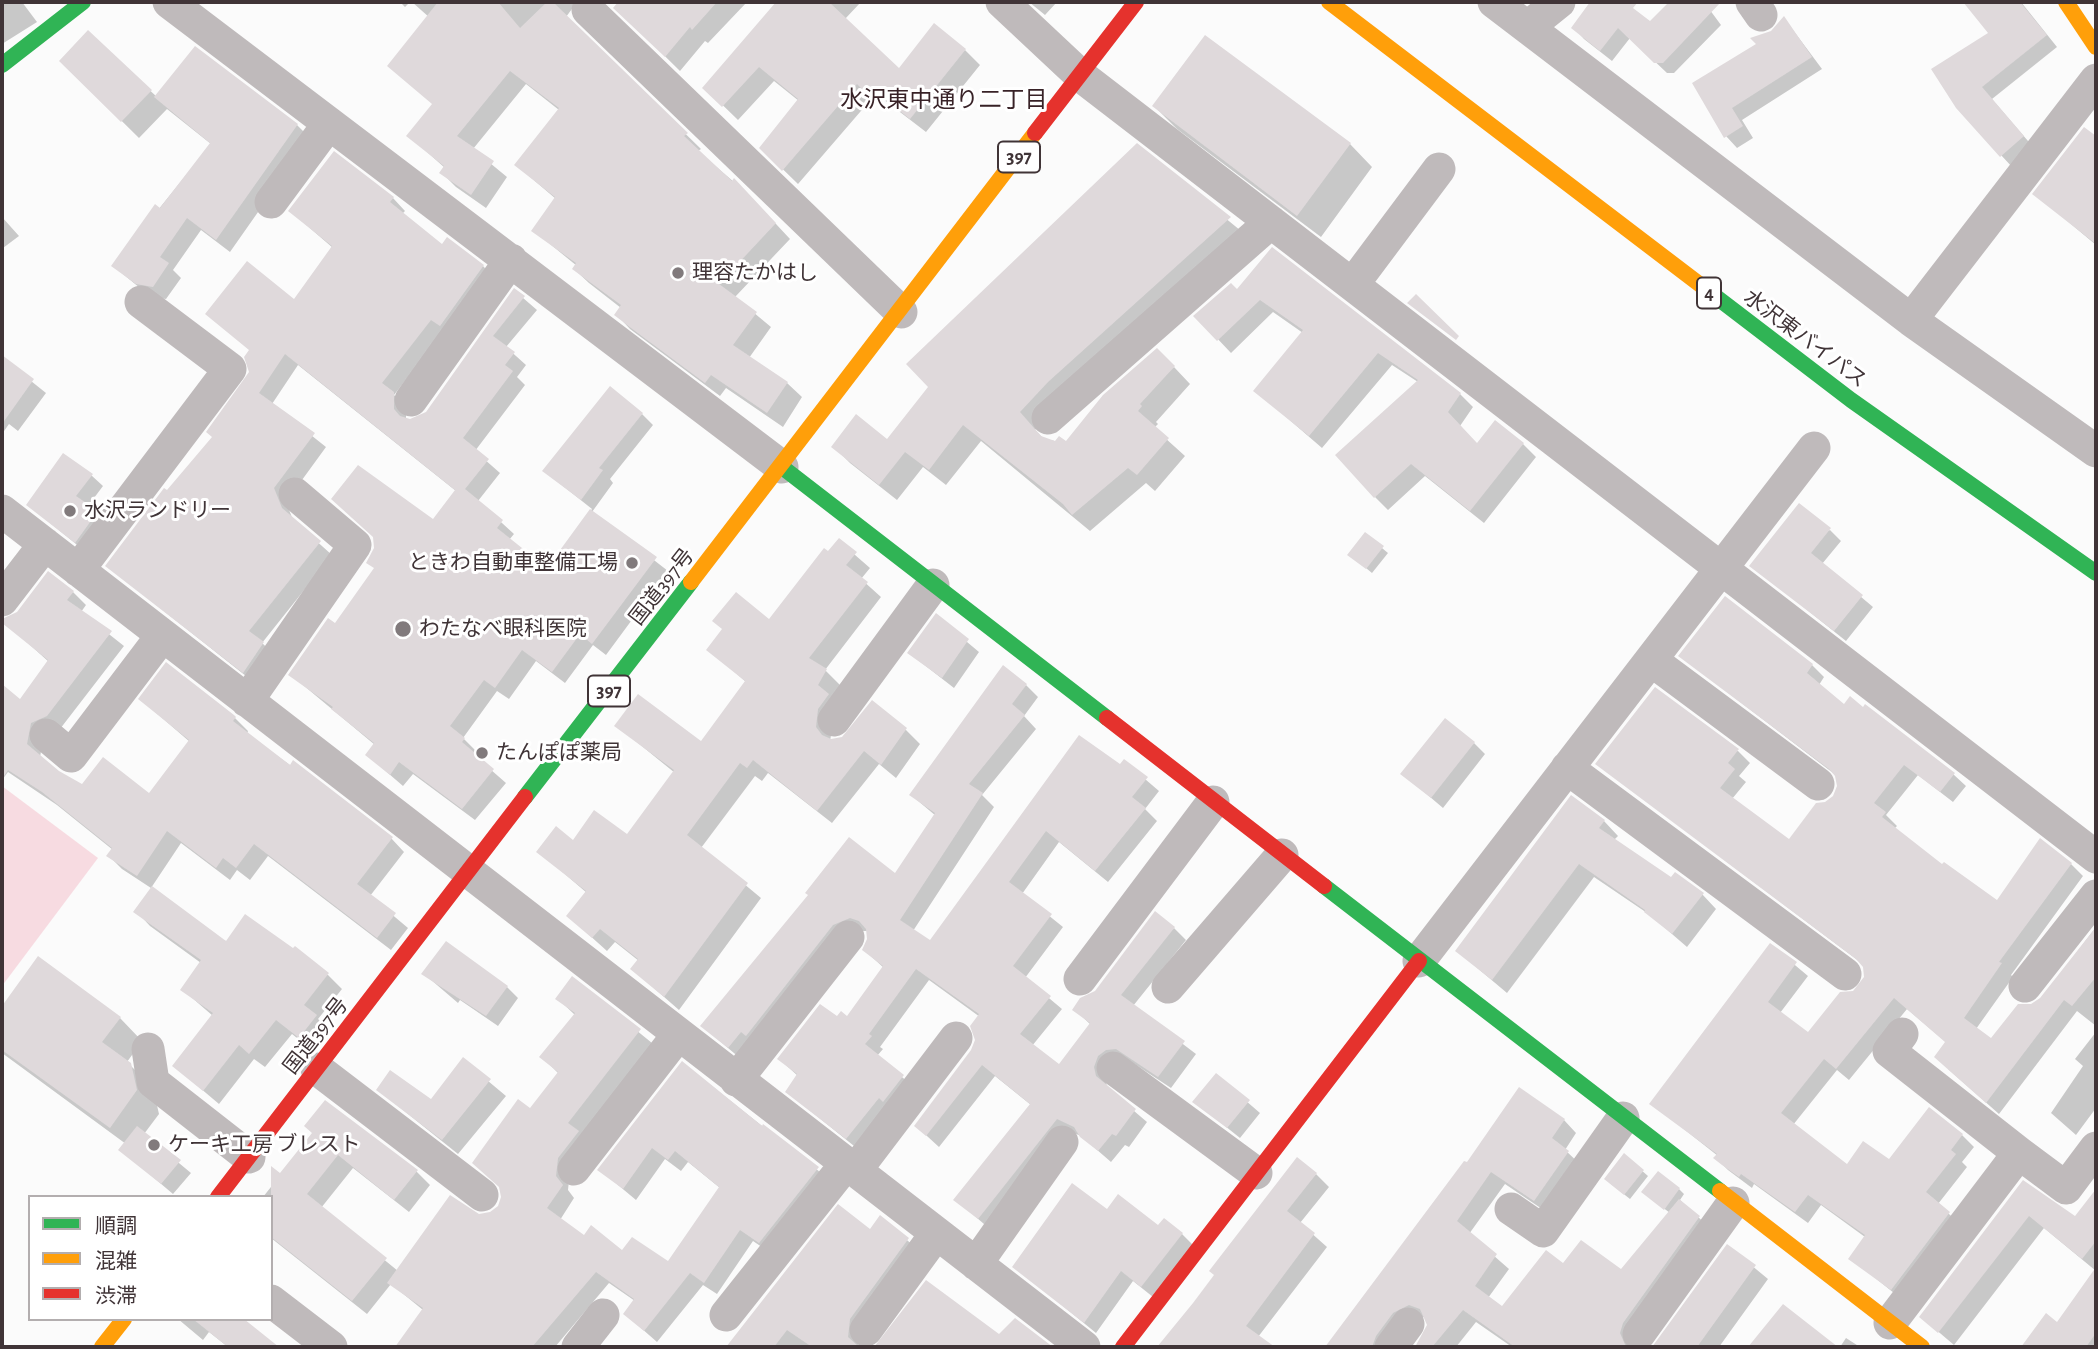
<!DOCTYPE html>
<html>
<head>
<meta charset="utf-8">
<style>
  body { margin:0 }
  #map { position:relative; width:2098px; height:1349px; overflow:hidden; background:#fbfbfb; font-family:"Alegreya Sans","Noto Sans JP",sans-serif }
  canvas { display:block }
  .frame { position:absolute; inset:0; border:4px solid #403437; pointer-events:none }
  .legend { position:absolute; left:28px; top:1195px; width:245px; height:126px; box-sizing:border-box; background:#fff; border:2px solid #b3aeaf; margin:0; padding:9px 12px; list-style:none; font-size:21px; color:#403437 }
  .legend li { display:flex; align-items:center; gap:14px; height:35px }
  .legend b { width:35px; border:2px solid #b3aeaf }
</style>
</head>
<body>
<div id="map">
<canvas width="2098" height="1349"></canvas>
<div class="frame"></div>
<ul class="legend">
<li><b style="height:9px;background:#30b455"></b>順調</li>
<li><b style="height:9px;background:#ff9f0a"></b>混雑</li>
<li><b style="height:9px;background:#e5322d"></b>渋滞</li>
</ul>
</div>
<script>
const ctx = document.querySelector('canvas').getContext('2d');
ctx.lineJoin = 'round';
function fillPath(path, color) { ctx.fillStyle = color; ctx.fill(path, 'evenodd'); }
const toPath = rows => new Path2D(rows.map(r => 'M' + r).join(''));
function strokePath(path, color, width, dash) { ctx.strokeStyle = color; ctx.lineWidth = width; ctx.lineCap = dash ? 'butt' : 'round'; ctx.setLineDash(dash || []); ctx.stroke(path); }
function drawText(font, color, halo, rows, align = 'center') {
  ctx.font = font + ' "Alegreya Sans","Noto Sans JP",sans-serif'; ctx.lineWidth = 6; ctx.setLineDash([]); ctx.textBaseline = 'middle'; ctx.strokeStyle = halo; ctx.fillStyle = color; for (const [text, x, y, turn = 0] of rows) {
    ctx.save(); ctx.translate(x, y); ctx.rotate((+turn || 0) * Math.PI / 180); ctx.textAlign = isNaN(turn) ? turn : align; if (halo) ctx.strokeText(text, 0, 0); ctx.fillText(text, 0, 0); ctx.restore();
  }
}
fillPath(toPath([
  [2,786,98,858,2,986]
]), '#f7dbe1');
fillPath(toPath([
  [2,2,22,2,37,22,2,44],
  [400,2,410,2,405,7],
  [412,2,577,2,566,17,701,149,698,151,749,195,790,239,735,297,771,327,749,358,787,383,802,397,783,427,726,388,720,396,630,329,616,314,621,308,589,283,574,269,577,266,534,231,556,199,516,165,559,110,526,84,473,149,507,177,486,208,456,187,442,173,445,168,409,136,434,105,430,18],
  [621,2,661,2,668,8,674,2,747,2,708,43,705,41,680,71,616,8],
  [778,2,861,2,845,19,899,70,965,50,980,65,926,132,883,99,879,104,873,97,798,184,761,148,799,101,774,81,738,120,704,87],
  [1029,2,1057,2,1045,15],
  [1593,2,1622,2,1650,24,1671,2,1704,2,1721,25,1674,73,1667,73,1630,38,1612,61,1584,39,1573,27],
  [1965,2,2021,2,2057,47,1992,99,2034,148,2012,167,1957,107,1990,33],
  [1784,18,1822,69,1742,120,1753,138,1737,148,1726,136,1694,84,1759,45],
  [88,33,157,97,297,125,310,138,230,252,201,230,173,270,181,278,166,299,151,297,113,266,211,144,167,109,139,138,61,61],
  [1154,106,1350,144,1372,167,1321,237,1177,129],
  [2085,129,2096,138,2096,245,2035,194],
  [1137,146,1246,235,1065,398,1035,430,1043,438,1066,444,1174,367,1190,384,1156,422,1158,424,1154,428,1185,456,1155,491,1146,483,1090,531,981,441,946,485,923,467,897,500,850,463,833,446,887,441],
  [393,198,405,211,402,214,442,246,483,266,495,279,444,331,394,395,406,407,406,420,410,421,427,413,515,291,537,310,506,347,526,365,517,377,525,385,475,451,500,473,478,501,514,534,509,540,547,570,592,509,544,471,642,414,653,425,610,479,613,483,592,512,668,571,606,655,593,645,565,683,536,661,509,699,497,691,463,738,477,752,474,755,506,783,475,820,413,774,403,786,367,755,375,745,291,675,433,521,456,491,298,365,272,404,326,447,286,502,293,520,332,555,262,643,276,656,256,684,107,566,214,437,251,372,251,351,207,314,295,302,333,248,290,211],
  [2,217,19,236,3,248,2,247],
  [1272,249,1460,394,1473,407,1460,426,1478,445,1523,444,1536,457,1484,523,1425,476,1388,510,1375,497,1418,382,1392,365,1322,448,1256,391,1303,333,1273,312,1231,353,1196,316,1237,291],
  [6,361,46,393,18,431,9,424,2,434,2,367],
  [91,475,103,486,88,506,108,524,87,553,28,505],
  [1830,530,1841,541,1822,564,1873,607,1846,641,1752,566],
  [1365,534,1388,553,1372,573,1355,559],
  [839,541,870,568,861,579,881,597,825,670,840,685,830,741,906,730,920,744,896,778,879,764,832,823,768,773,762,781,755,776,701,848,761,898,679,1010,632,969,639,961,615,942,607,951,568,916,587,893,539,852,574,842,627,837,675,773,617,726,702,743,746,682,708,649,769,621],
  [73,592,86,605,81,612,124,646,60,729,44,736,40,757,58,772,83,786,149,796,190,742,140,699,233,716,248,731,247,734,391,838,404,852,370,896,408,928,391,950,268,856,250,880,237,870,230,880,181,843,151,888,122,869,109,856,113,850,57,805,8,772,2,780,2,691,4,688,20,701,49,662,2,620],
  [936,616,979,652,954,688,909,653],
  [1680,656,1812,665,1824,677,1819,685,1844,706,1953,774,1966,786,1953,802,1918,775,1886,815,1897,826,1894,829,1943,867,1997,902,2071,864,2083,876,2011,975,2013,977,1976,1029,1992,1041,2041,999,2096,927,2096,1026,2077,1011,1999,1114,1948,1069,1947,1043,1907,1009,1849,1080,1837,1070,1793,1125,1847,1166,1889,1162,1962,1135,1974,1147,1962,1162,1967,1167,1938,1204,1961,1225,1904,1301,1850,1258,1865,1237,1821,1205,1808,1223,1754,1184,1752,1188,1728,1170,1716,1158,1718,1156,1652,1104,1771,945,1808,976,1780,1013,1808,1034,1854,993,1866,977,1864,965,1597,764,1738,751,1750,763,1739,776,1746,782,1732,799,1790,842,1834,797,1839,786,1837,776],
  [1026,685,1038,697,1024,716,1036,729,982,795,994,807,913,931,930,943,1079,737,1120,766,1124,761,1159,791,1145,809,1157,821,1108,882,1059,842,1022,894,1063,927,1025,978,1062,1009,1032,1046,1059,1066,1091,1025,1074,1009,1174,928,1186,940,1133,1006,1196,1054,1171,1088,1130,1061,1106,1080,1107,1088,1147,1122,1129,1147,1125,1145,1111,1162,1081,1136,1069,1131,991,1230,956,1200,1031,1105,995,1076,939,1147,916,1126,973,1051,980,1017,929,980,880,1047,883,1049,877,1056,915,1088,859,1150,787,1092,798,1076,779,1059,837,1018,847,1018,884,968,864,950,869,941,868,931,854,931,741,1059,702,1026,895,875,936,816,911,795],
  [1474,743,1485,754,1443,808,1403,774],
  [1571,797,1604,821,1618,836,1614,840,1671,880,1702,894,1716,909,1687,947,1650,915,1594,877,1507,993,1457,951],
  [136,911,328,975,342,989,318,1019,331,1031,314,1052,292,1034,265,1067,254,1059,219,1104,174,1066,213,1016,183,990,201,963,150,926],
  [38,959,120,1018,142,1041,127,1062,153,1088,159,1114,144,1134,191,1173,173,1194,121,1150,126,1144,2,1053,2,1009],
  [423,973,507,987,518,998,498,1026,460,1000,458,1003],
  [572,978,652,1043,570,1171,568,1190,574,1198,560,1220,584,1237,623,1253,668,1263,720,1188,688,1162,681,1171,665,1159,636,1200,600,1170,683,1063,830,1180,772,1254,753,1241,717,1294,703,1285,657,1342,625,1314,635,1301,609,1283,555,1347,397,1347,423,1310,391,1284,367,1314,271,1238,271,1197,263,1197,313,1134,416,1171,430,1185,409,1212,353,1168,321,1208,398,1271,478,1216,491,1214,499,1207,531,1110,559,1074,542,1057,575,1015,558,999],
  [2096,1032,2096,1108,2076,1135,2051,1113,2083,1066,2075,1059],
  [463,1060,506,1096,458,1154,378,1090,432,1102],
  [1216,1075,1260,1113,1240,1138,1195,1102],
  [1564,1120,1576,1133,1565,1150,1581,1165,1548,1213,1505,1184,1469,1234,1509,1269,1488,1298,1502,1308,1564,1265,1621,1271,1670,1213,1649,1197,1679,1189,1684,1194,1680,1200,1712,1230,1632,1347,1512,1347,1476,1322,1456,1347,1416,1347,1429,1327,1428,1319,1423,1317,1406,1325,1389,1347,1327,1347,1465,1163],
  [1624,1155,1648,1176,1630,1199,1611,1184],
  [1316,1174,1329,1187,1300,1223,1327,1247,1258,1337,1272,1347,1237,1347,1246,1335,1231,1323,1212,1347,1159,1347],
  [2023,1182,2075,1218,2096,1192,2096,1347,2024,1347,2046,1316,2057,1324,2096,1271,2044,1228,1954,1345,1921,1317],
  [1107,1211,1182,1234,1193,1245,1153,1297,1133,1281,1096,1333,1014,1266],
  [881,1218,921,1252,857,1347,729,1347,742,1329,870,1232],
  [1728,1246,1768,1279,1719,1347,1654,1347],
  [918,1302,999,1336,1015,1321,1050,1347,887,1347],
  [178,1319,242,1319,276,1347,228,1347,209,1332,203,1340],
  [1846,1338,1860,1347,1840,1347]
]), '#0003');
fillPath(toPath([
  [438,2,498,2,520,28,547,2,553,2,688,133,684,136,732,181,734,178,776,223,719,284,757,312,733,345,788,382,767,413,711,375,705,383,635,331,614,315,621,305,572,269,576,263,531,231,555,197,514,165,559,108,510,71,457,136,494,161,471,195,439,173,444,166,406,136,432,104,387,66],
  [618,2,717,2,692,30,690,27,665,57,613,8],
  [776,2,829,2,899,68,934,23,966,49,910,119,868,86,864,91,857,84,782,171,759,148,798,99,759,67,722,107,702,88],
  [1590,2,1638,2,1633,8,1650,21,1669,2,1721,2,1663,63,1654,63,1618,28,1600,51,1571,28],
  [1963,2,2020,2,2047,35,1982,87,2024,136,2000,157,1956,108,1931,69,1988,33],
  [1784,16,1812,57,1732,108,1743,126,1724,138,1692,83,1756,44,1750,38,1771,31],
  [88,30,152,90,121,122,59,61],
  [1205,35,1351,143,1297,216,1152,106],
  [195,46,298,124,216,240,187,218,160,257,169,263,153,287,136,284,111,266,155,204,160,208,210,143,154,97],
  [2084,127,2096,136,2096,244,2032,194],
  [1137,143,1231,217,1048,382,1020,412,1041,436,1055,441,1059,436,1066,441,1103,395,1157,348,1175,366,1140,404,1142,406,1138,411,1169,438,1137,475,1128,468,1072,515,1063,504,963,425,929,470,905,452,879,485,831,447,856,414,887,439,928,387,906,364],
  [334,151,394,197,390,202,442,244,447,237,484,265,440,326,431,320,382,383,394,392,394,409,400,416,410,419,426,412,514,288,525,296,493,336,515,352,505,365,513,371,463,438,489,459,465,489,503,520,497,528,547,568,590,509,657,557,592,644,580,634,552,672,522,650,495,688,484,680,450,726,465,738,462,742,494,769,462,809,399,762,390,775,365,755,374,743,331,709,333,707,288,675,328,618,335,623,374,568,366,563,374,548,373,537,331,499,358,465,433,519,455,490,285,354,259,393,315,433,274,488,282,508,321,541,249,631,264,642,243,673,105,566,164,488,167,490,212,437,206,432,249,372,244,357,249,350,205,314,247,261,294,299,332,246,288,211],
  [1272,247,1461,393,1448,412,1477,443,1495,420,1524,443,1470,511,1411,464,1374,498,1335,455,1418,380,1378,353,1309,436,1253,391,1303,330,1260,300,1217,341,1193,316,1231,283,1237,289],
  [1416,294,1459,336,1456,340,1407,303],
  [2,355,34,379,2,424],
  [610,386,643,413,599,468,603,470,581,500,542,471],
  [63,453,93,474,76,496,98,511,75,543,26,505],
  [1799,503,1831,528,1811,553,1863,595,1834,631,1749,566],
  [1365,532,1384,546,1366,569,1347,555],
  [839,538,857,552,846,565,868,582,809,658,827,669,818,685,829,694,818,709,816,727,822,735,831,739,842,737,872,700,907,728,881,765,864,751,817,811,753,760,747,768,740,763,687,835,748,883,664,997,630,969,638,959,600,929,592,938,566,916,586,891,536,852,556,826,573,840,594,810,627,834,674,770,614,726,638,694,701,741,745,681,706,650,722,629,712,621,736,592,769,619,824,548,828,551],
  [48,571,74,591,67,600,112,631,47,716,31,723,27,744,59,771,82,784,103,757,149,793,189,740,138,699,166,662,234,715,236,717,233,721,290,765,293,760,393,837,357,884,396,913,377,938,254,844,236,868,223,858,216,868,167,831,137,876,106,856,112,848,42,792,8,770,2,779,2,684,20,699,48,660,2,623,2,619,17,612],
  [1725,596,1813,664,1807,673,1844,704,1850,696,1863,707,1865,704,1955,773,1940,792,1904,765,1874,803,1886,812,1882,817,1942,864,1944,862,1997,900,2040,838,2072,863,1999,962,2002,963,1964,1018,1991,1038,2018,1004,2031,1004,2040,998,2096,927,2096,977,2072,1006,2064,1000,1986,1103,1934,1057,1945,1042,1894,998,1836,1069,1824,1059,1781,1113,1847,1164,1863,1141,1889,1159,1929,1107,1963,1134,1951,1150,1956,1154,1926,1192,1950,1212,1891,1290,1848,1259,1865,1235,1808,1195,1795,1212,1741,1174,1739,1177,1722,1165,1713,1158,1717,1154,1649,1104,1770,943,1797,962,1768,1002,1808,1032,1840,992,1853,991,1864,977,1863,967,1856,959,1595,764,1655,687,1739,749,1728,763,1735,769,1720,788,1789,839,1816,803,1825,802,1833,796,1837,786,1835,776,1829,769,1678,656],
  [936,613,969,639,942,678,907,653],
  [1003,665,1027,684,1012,704,1025,715,969,784,983,793,900,920,930,940,1079,735,1120,764,1124,759,1148,777,1132,797,1146,808,1095,871,1046,831,1009,882,1052,914,1013,966,1051,996,1020,1034,1059,1064,1090,1023,1072,1010,1080,998,1095,991,1155,911,1175,927,1121,995,1185,1041,1158,1077,1116,1049,1106,1050,1098,1056,1094,1067,1096,1076,1136,1109,1116,1136,1112,1134,1098,1151,1080,1137,1074,1127,1057,1119,978,1219,953,1200,1030,1104,982,1065,926,1136,914,1126,971,1050,975,1040,970,1026,979,1014,916,969,869,1034,872,1036,865,1044,904,1075,883,1102,879,1098,846,1139,785,1092,797,1074,777,1059,820,1004,837,1016,841,1011,847,1016,883,966,862,950,867,939,866,929,859,921,850,918,833,925,746,1036,741,1032,728,1048,700,1026,808,895,805,893,849,837,895,873,935,813,909,795],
  [1445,718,1475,742,1431,798,1400,774],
  [1571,795,1605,820,1599,828,1671,877,1675,872,1704,893,1672,934,1644,912,1645,910,1579,864,1492,980,1455,951],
  [152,886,226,941,245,914,293,948,295,946,329,973,304,1005,317,1015,299,1038,276,1020,249,1054,239,1045,203,1091,172,1066,213,1013,180,990,201,960,133,912],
  [446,941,508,986,486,1016,421,974],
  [38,956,121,1017,102,1042,131,1063,137,1090,110,1128,2,1050,2,1006],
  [572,976,641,1029,568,1123,579,1131,558,1158,556,1176,563,1185,547,1208,584,1235,591,1225,622,1250,632,1237,668,1261,719,1187,675,1151,668,1160,652,1148,623,1189,597,1170,682,1061,762,1126,763,1124,819,1167,759,1243,740,1230,704,1283,690,1273,644,1331,623,1314,634,1299,596,1272,532,1347,395,1347,423,1308,387,1283,450,1195,479,1214,490,1212,498,1206,501,1197,499,1187,472,1163,518,1099,530,1108,558,1072,539,1057,575,1013,555,999],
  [463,1057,491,1079,442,1140,376,1090,390,1070,431,1099],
  [1216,1073,1250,1100,1227,1128,1192,1102],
  [1519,1087,1565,1119,1552,1138,1569,1151,1534,1201,1491,1172,1457,1221,1497,1254,1475,1286,1502,1306,1546,1250,1563,1263,1581,1240,1621,1269,1679,1199,1700,1216,1623,1323,1620,1333,1626,1347,1515,1347,1463,1310,1432,1347,1415,1347,1427,1325,1420,1309,1409,1305,1393,1313,1376,1336,1372,1347,1325,1347,1464,1161,1467,1162],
  [325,1100,418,1170,394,1200,338,1155,307,1194,387,1258,352,1301,271,1237,271,1166,280,1173,312,1133,304,1126],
  [137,1126,181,1160,161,1184,118,1150],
  [1624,1153,1644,1170,1624,1195,1604,1179],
  [1297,1157,1317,1173,1287,1211,1315,1233,1246,1326,1275,1347,1157,1347,1193,1303,1214,1275,1209,1271],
  [1658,1171,1680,1188,1664,1210,1641,1192],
  [2023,1180,2075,1216,2096,1189,2096,1241,2082,1259,2029,1216,1938,1333,1919,1317],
  [1072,1183,1107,1209,1118,1194,1158,1225,1164,1218,1183,1233,1141,1287,1121,1271,1084,1323,1012,1267],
  [838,1204,870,1229,880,1215,909,1238,850,1319,848,1337,859,1347,812,1347,787,1330,774,1347,726,1347],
  [1727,1244,1756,1265,1697,1347,1652,1347],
  [2096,1267,2096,1333,2086,1347,2021,1347,2046,1313,2057,1322],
  [926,1280,999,1334,1015,1318,1053,1347,874,1347],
  [1783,1304,1838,1347,1748,1347],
  [193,1319,244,1319,279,1347,228,1347]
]), '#dfd9db');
strokePath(toPath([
  [169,2,782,467],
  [1002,2,1081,76,2096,857],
  [1494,2,1911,320,2096,451],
  [1752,2,1761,15],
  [588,10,901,312],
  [1528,27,1559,2],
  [271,202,328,125],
  [1353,284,1439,169],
  [1911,320,2096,80],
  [411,400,511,260],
  [1048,418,1271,222],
  [2,511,1084,1347],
  [78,570,230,369,141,302],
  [2,600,45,544],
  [1651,660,1818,784],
  [247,701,355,545,295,494],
  [834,720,933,585],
  [46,735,71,756,162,636],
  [1567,768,1845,974],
  [1419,961,1814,448],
  [1080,979,1213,802],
  [2025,986,2096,896],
  [1168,987,1282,855],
  [1902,1034,1889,1051,2019,1153],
  [148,1049,153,1082,249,1157],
  [1113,1068,1256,1173],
  [317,1069,482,1195],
  [736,1080,848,937],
  [574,1169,678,1035],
  [855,1171,956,1038],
  [1511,1209,1543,1231,1623,1118],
  [976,1264,1062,1142],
  [271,1301,331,1347],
  [726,1315,846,1164],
  [1890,1323,2019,1153,2066,1188,2096,1148],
  [866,1330,936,1234],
  [1639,1334,1733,1203],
  [578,1347,603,1315],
  [1391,1347,1408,1324]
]), '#bfbabb', 33);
strokePath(toPath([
  [2,65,83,2],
  [1711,293,1851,400,2096,573],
  [782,467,1107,718],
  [525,797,691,582],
  [1324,886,1720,1191]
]), '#30b455', 16);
strokePath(toPath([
  [1329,2,1711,293],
  [2066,2,2096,47],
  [691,582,1035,133],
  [1720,1191,1922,1347],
  [102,1347,124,1319]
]), '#ff9f0a', 16);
strokePath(toPath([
  [1035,133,1136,2],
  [1107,718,1324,886],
  [218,1197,525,797],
  [1123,1347,1419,961]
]), '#e5322d', 16);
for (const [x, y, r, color] of [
  [678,273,7,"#817a7c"],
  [70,511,7,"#817a7c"],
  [632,563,7,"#817a7c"],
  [403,629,9,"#817a7c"],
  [482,753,7,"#817a7c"],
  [154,1145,7,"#817a7c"]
]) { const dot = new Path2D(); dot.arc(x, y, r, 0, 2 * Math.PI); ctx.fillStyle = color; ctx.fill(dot); strokePath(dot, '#fff', 2.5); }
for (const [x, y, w] of [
  [1019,157,42],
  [1709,293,24],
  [609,691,42]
]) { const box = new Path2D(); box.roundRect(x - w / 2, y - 15.5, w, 31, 5); ctx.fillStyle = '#fff'; ctx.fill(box); strokePath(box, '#403437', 2); }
drawText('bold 19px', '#403437', null, [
  ["397",1019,157],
  ["4",1709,293],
  ["397",609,691]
]);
drawText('21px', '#403437', '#fff', [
  ["理容たかはし",692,273],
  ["水沢ランドリー",84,511],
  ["ときわ自動車整備工場",618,563,"right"],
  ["わたなべ眼科医院",419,629],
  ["たんぽぽ薬局",496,753],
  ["ケーキ工房 ブレスト",168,1145]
], 'left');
drawText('21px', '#403437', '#fff', [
  ["水沢東バイパス",1805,339,37],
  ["国道397号",662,587,-52],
  ["国道397号",316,1036,-52]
]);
drawText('23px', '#382227', '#fff', [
  ["水沢東中通り二丁目",944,100]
]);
</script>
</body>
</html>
